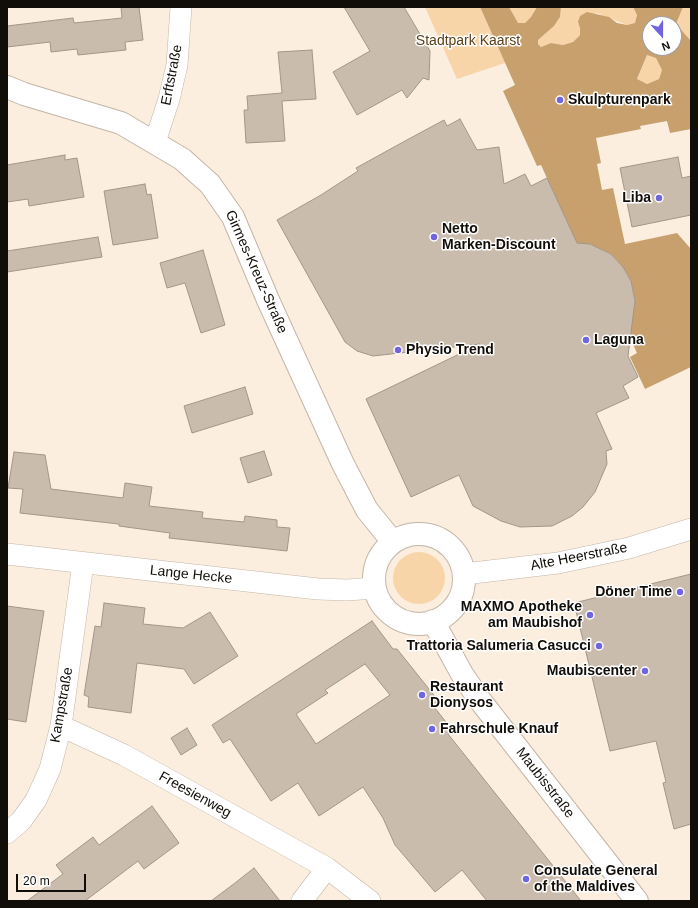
<!DOCTYPE html>
<html>
<head>
<meta charset="utf-8">
<style>
  body { margin:0 }
  #map { position:relative; width:698px; height:908px; overflow:hidden; background:#fbeede; font-family:Helvetica,sans-serif }
  canvas { display:block }
  .frame { position:absolute; inset:0; border:8px solid #110d08; pointer-events:none }
  .north { position:absolute; left:642px; top:16px; width:40px; height:40px; box-sizing:border-box; background:#fff; border:1px solid #a09e9c; border-radius:50%; rotate:159deg; font-size:11px; font-weight:700; line-height:16px; text-align:center; color:#110d08 }
  .north::after { content:''; display:block; margin:auto; width:14px; height:18px; background:#7165df; clip-path:polygon(50% 0,100% 100%,50% 72%,0 100%) }
  .scale { position:absolute; left:16px; top:874px; width:70px; height:18px; box-sizing:border-box; border:2px solid #110d08; border-top:0; padding-left:5px; font-size:12px; line-height:14px; white-space:nowrap; color:#110d08; -webkit-text-stroke:3px #fff; paint-order:stroke }
</style>
</head>
<body>
<div id="map">
<canvas width="698" height="908"></canvas>
<div class="frame"></div>
<div class="north">N</div>
<div class="scale">20 m</div>
</div>
<script>
const ctx = document.querySelector('canvas').getContext('2d');
ctx.lineJoin = 'round';
function fillPath(path, color) { ctx.fillStyle = color; ctx.fill(path, 'evenodd'); }
const toPath = rows => new Path2D(rows.map(r => 'M' + r).join(''));
function strokePath(path, color, width, dash) { ctx.strokeStyle = color; ctx.lineWidth = width; ctx.lineCap = dash ? 'butt' : 'round'; ctx.setLineDash(dash || []); ctx.stroke(path); }
function drawText(font, color, halo, rows, align = 'center') {
  ctx.font = font + ' Helvetica,sans-serif'; ctx.lineWidth = 3; ctx.setLineDash([]); ctx.textBaseline = 'middle'; ctx.strokeStyle = halo; ctx.fillStyle = color; for (const [text, x, y, turn = 0] of rows) {
    ctx.save(); ctx.translate(x, y); ctx.rotate((+turn || 0) * Math.PI / 180); ctx.textAlign = isNaN(turn) ? turn : align; if (halo) ctx.strokeText(text, 0, 0); ctx.fillText(text, 0, 0); ctx.restore();
  }
}
fillPath(toPath([
  [425,7,480,7,505,63,457,79],
  [509,7,537,7,531,17,525,23,517,23],
  [561,7,633,7,637,15,635,24,627,25,597,13,578,22,581,28,580,35,573,42,563,45,551,43,541,47,538,44,538,40,554,26,560,17],
  [683,7,691,7,691,41,676,24],
  [647,55,656,58,662,70,659,79,647,84,637,80],
  '393 578a26 26 0 1 1 52 0a26 26 0 1 1-52 0Z'
]), '#f8d5a8');
fillPath(toPath([
  [480,7,509,7,518,23,525,23,531,17,537,7,561,7,560,17,554,26,538,40,538,44,541,47,551,43,563,45,573,42,580,35,580,28,578,22,580,16,587,12,609,17,617,23,627,25,635,23,637,15,633,7,683,7,676,24,691,41,691,129,670,133,667,121,640,126,641,129,596,138,601,163,597,164,602,190,613,188,625,244,677,233,691,249,691,367,645,389,630,357,637,353,613,301,635,301,631,281,623,267,611,254,590,244,577,244,541,165,537,166,503,91,515,85],
  [650,24,674,24,674,48,650,48],
  [647,55,656,58,662,70,659,79,647,84,637,79]
]), '#c7a06d');
const building = toPath([
  [121,7,139,7,143,40,125,42,126,50,78,55,77,49,51,52,50,42,7,47,7,26,73,18,74,23,122,18,121,7],
  [344,7,404,7,430,51,429,80,423,78,407,98,402,90,357,115,333,72,370,51,344,7],
  [312,50,316,99,282,101,285,141,246,143,244,110,248,110,247,96,282,93,278,52,312,50],
  [460,119,477,150,499,147,504,184,525,174,531,186,547,178,577,243,590,244,611,254,623,267,631,281,635,301,628,356,638,377,623,386,629,398,596,413,612,449,606,451,607,464,595,492,583,507,572,516,552,526,520,527,501,521,473,506,459,475,411,497,366,399,480,344,373,356,357,351,345,342,277,220,321,195,358,171,356,168,405,141,444,120,447,126,460,119],
  [65,155,65,160,77,158,84,197,29,206,28,199,7,202,7,165,65,155],
  [678,157,682,178,691,176,691,215,632,227,620,168,678,157],
  [145,184,147,195,151,194,158,238,113,245,104,191,145,184],
  [98,237,102,257,7,272,7,251,98,237],
  [203,250,225,325,201,333,185,283,167,288,160,263,203,250],
  [245,387,253,414,192,433,184,406,245,387],
  [264,451,272,475,248,483,240,458,264,451],
  [14,452,45,455,51,489,123,498,125,483,152,487,149,506,203,512,202,518,244,522,245,516,277,520,277,527,290,528,287,551,169,538,170,533,119,526,119,524,20,513,23,489,8,488,14,452],
  [691,574,691,824,674,829,663,783,666,782,656,741,610,751,574,603,691,574],
  [104,603,145,608,143,624,183,628,210,612,238,656,194,684,184,669,137,663,131,713,88,707,89,697,84,695,95,626,101,627,104,603],
  [7,606,44,611,26,722,7,719,7,606],
  [372,621,393,649,397,649,441,704,435,708,453,731,448,734,581,901,487,901,462,870,435,892,395,845,383,818,363,787,319,816,298,783,271,801,230,739,223,743,212,725,372,621],
  [365,664,390,695,316,744,296,714,328,693,325,690,365,664],
  [187,728,197,745,181,755,171,738,187,728],
  [152,806,179,843,144,869,138,861,85,901,27,901,63,874,56,865,93,837,99,845,152,806],
  [254,868,280,901,211,901,235,883,254,868]
]);
fillPath(building, '#c9bcac');
strokePath(building, '#a29687', 1);
const street = toPath([
  [155,142,169,99,177,65,181,7],
  [7,554,318,589,347,590,375,588],
  [464,574,558,563,629,548,691,529],
  [61,726,124,755,327,868,370,901],
  [7,833,21,821,36,800,50,769,61,726,83,563],
  [302,901,327,868]
]);
const secondary = toPath([
  [7,87,24,94,121,123,182,159,210,184,233,217,268,300,343,464,367,510,393,542],
  '374 579a45 45 0 1 1 90 0a45 45 0 1 1-90 0Z',
  [433,621,462,674,479,699,637,901]
]);
strokePath(street, '#c3b6a7', 22);
strokePath(secondary, '#c3b6a7', 24);
strokePath(street, '#fff', 21);
strokePath(secondary, '#fff', 22);
for (const [x, y, r, color] of [
  [560,100,4,"#7165df"],
  [659,198,4,"#7165df"],
  [434,237,4,"#7165df"],
  [586,340,4,"#7165df"],
  [398,350,4,"#7165df"],
  [680,592,4,"#7165df"],
  [590,615,4,"#7165df"],
  [599,646,4,"#7165df"],
  [645,671,4,"#7165df"],
  [422,695,4,"#7165df"],
  [432,729,4,"#7165df"],
  [526,879,4,"#7165df"]
]) { const dot = new Path2D(); dot.arc(x, y, r, 0, 2 * Math.PI); ctx.fillStyle = color; ctx.fill(dot); strokePath(dot, '#fff', 1.5); }
drawText('14px', '#5c4019', '#fff', [
  ["Stadtpark Kaarst",468,41]
]);
drawText('14px', '#110d08', '#fff', [
  ["Erftstraße",172,75,-79],
  ["Girmes-Kreuz-Straße",256,272,66],
  ["Alte Heerstraße",579,557,-11],
  ["Lange Hecke",191,575,6],
  ["Kampstraße",62,705,-80],
  ["Maubisstraße",545,783,52],
  ["Freesienweg",195,795,29]
]);
drawText('bold 14px', '#110d08', '#fff', [
  ["Skulpturenpark",568,100],
  ["Liba",651,198,"right"],
  ["Netto",442,229],
  ["Marken-Discount",442,245],
  ["Laguna",594,340],
  ["Physio Trend",406,350],
  ["Döner Time",672,592,"right"],
  ["MAXMO Apotheke",582,607,"right"],
  ["am Maubishof",582,623,"right"],
  ["Trattoria Salumeria Casucci",591,646,"right"],
  ["Maubiscenter",637,671,"right"],
  ["Restaurant",430,687],
  ["Dionysos",430,703],
  ["Fahrschule Knauf",440,729],
  ["Consulate General",534,871],
  ["of the Maldives",534,887]
], 'left');
</script>
</body>
</html>
